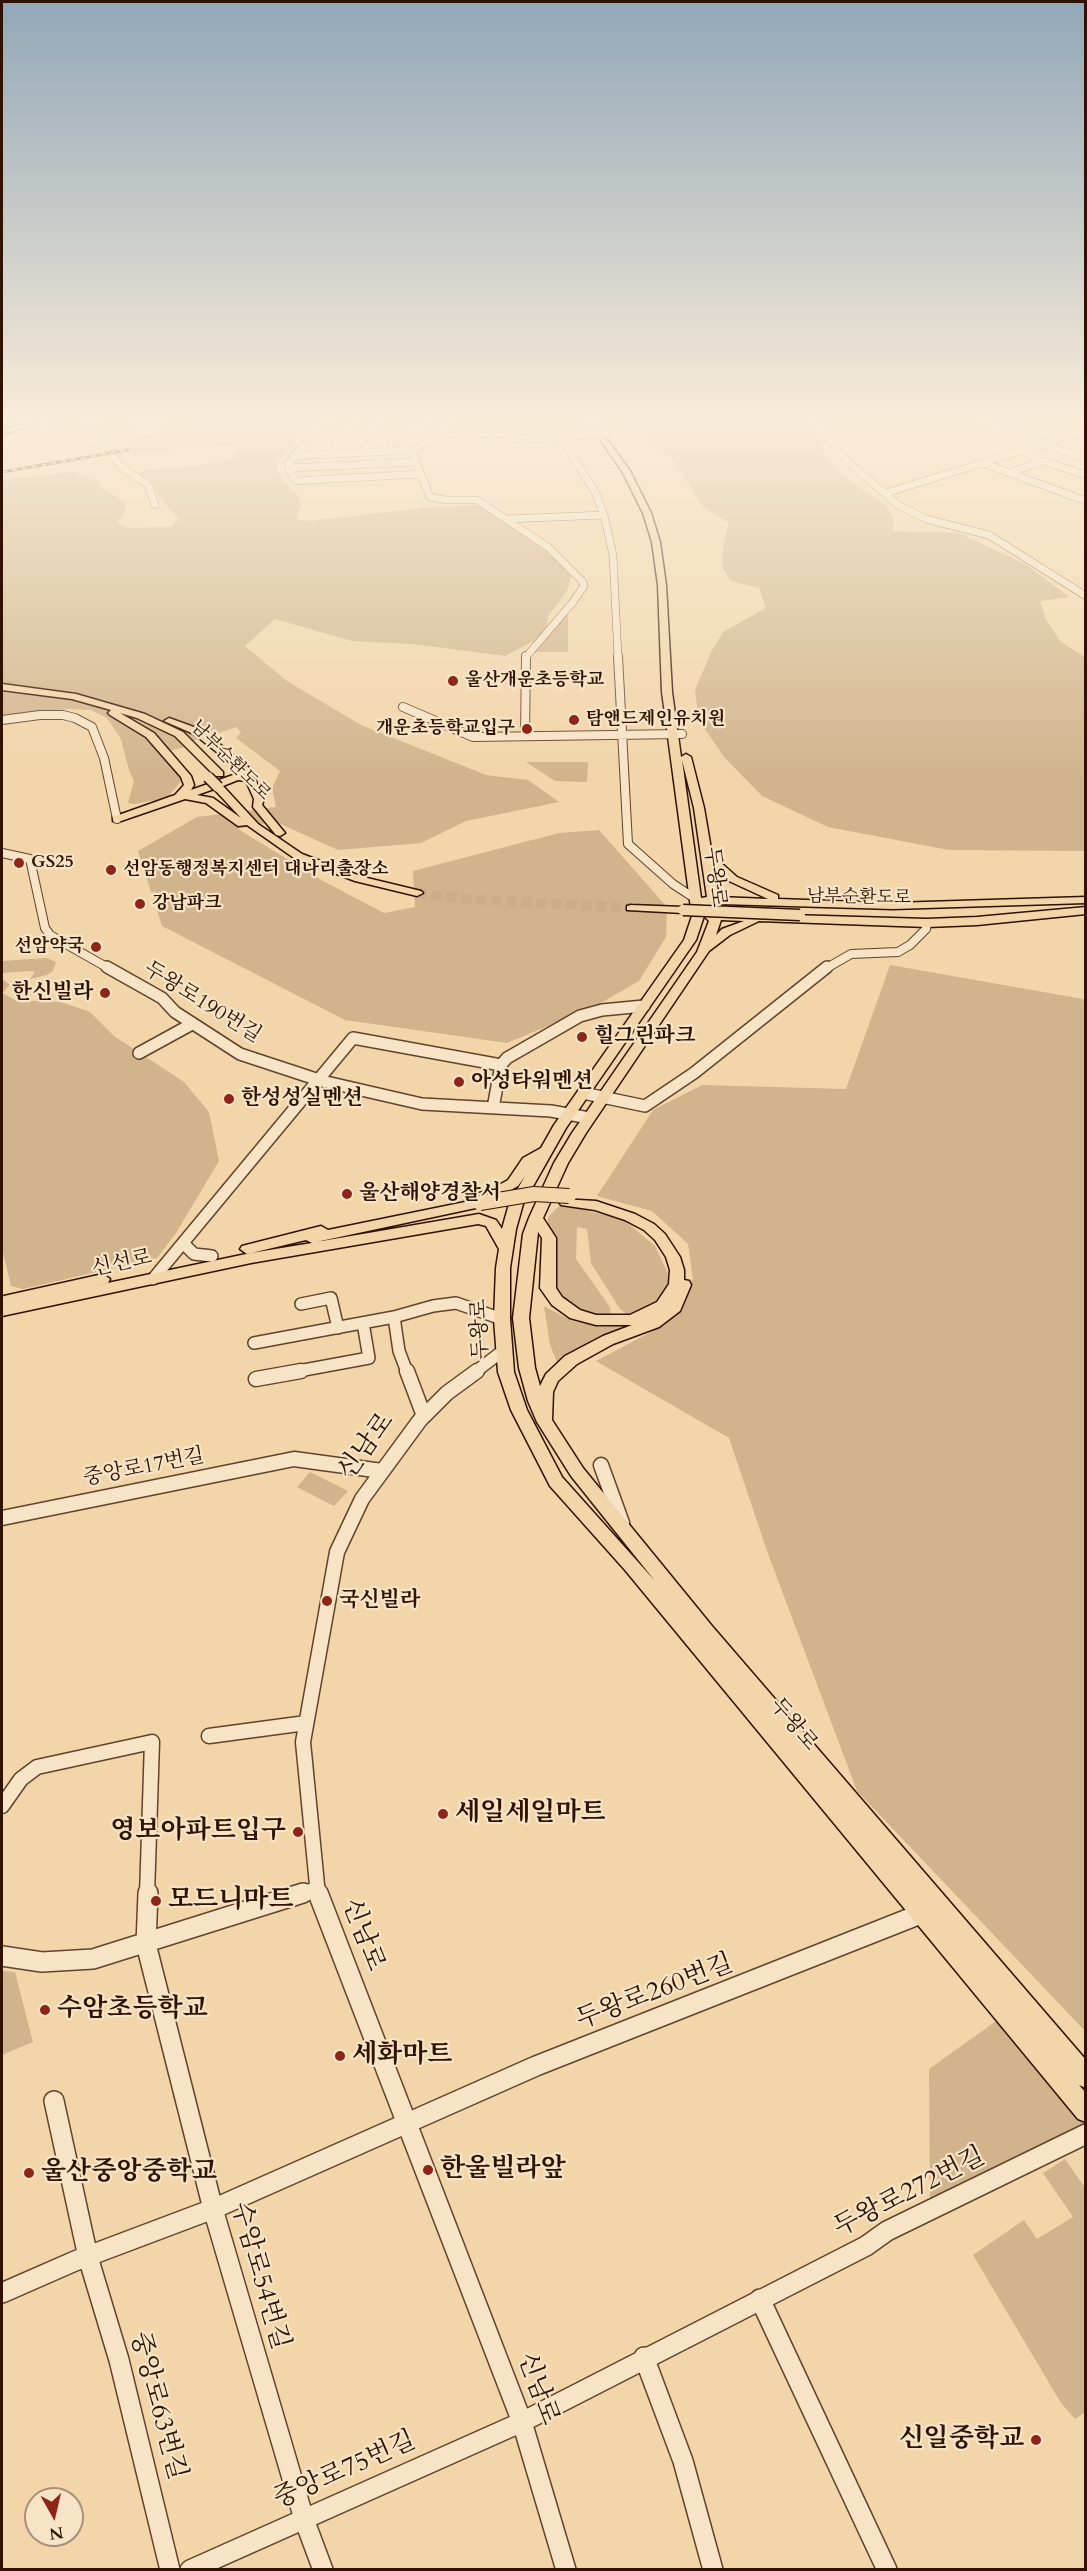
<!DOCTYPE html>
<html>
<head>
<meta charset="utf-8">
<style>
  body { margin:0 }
  #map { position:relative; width:1087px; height:2571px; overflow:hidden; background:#f2d5a9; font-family:Cardo,serif }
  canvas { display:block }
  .frame { position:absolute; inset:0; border:3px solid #2f1200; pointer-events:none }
  .north { position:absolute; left:24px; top:2487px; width:60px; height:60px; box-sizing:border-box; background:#f7e4c7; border:2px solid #a79077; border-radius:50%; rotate:172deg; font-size:16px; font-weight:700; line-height:24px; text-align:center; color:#2f1200 }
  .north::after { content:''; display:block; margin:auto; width:21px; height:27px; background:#8f2418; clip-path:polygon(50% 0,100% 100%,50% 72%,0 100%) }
</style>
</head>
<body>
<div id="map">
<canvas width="1087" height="2571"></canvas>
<div class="frame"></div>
<div class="north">N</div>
</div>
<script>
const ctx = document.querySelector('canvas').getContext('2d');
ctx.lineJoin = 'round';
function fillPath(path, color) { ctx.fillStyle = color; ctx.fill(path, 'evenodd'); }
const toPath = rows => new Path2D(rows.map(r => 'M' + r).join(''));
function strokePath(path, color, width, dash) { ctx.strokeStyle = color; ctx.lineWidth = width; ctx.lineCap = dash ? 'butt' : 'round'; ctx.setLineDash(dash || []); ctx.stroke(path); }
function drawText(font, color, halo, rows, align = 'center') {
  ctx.font = font + ' Cardo,"Noto Serif KR",serif'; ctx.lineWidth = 4.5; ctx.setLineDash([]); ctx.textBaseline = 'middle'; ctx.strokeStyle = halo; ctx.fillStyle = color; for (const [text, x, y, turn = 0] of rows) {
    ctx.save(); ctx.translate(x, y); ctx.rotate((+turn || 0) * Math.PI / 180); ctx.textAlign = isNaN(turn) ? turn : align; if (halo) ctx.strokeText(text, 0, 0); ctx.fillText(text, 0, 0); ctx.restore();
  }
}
fillPath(toPath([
  [190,417,307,417,306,419,309,425,276,464,278,473,283,481,297,495,301,505,296,519,310,521,423,508,477,505,527,537,553,557,571,576,567,591,548,616,547,634,505,656,412,644,352,641,275,619,245,646,287,681,361,725,486,775,528,780,559,802,466,821,421,843,338,850,274,821,238,829,323,881,384,913,415,907,413,871,559,833,599,830,667,907,666,937,639,981,594,1007,507,1043,345,1020,162,926,138,851,197,817,276,807,272,788,280,771,236,738,241,733,237,727,193,741,186,747,158,753,183,779,167,798,134,804,128,803,134,781,129,770,121,739,107,718,91,710,70,709,2,715,2,480,72,472,98,481,102,488,126,503,124,512,118,523,127,528,171,527,179,519,158,496,151,483,139,475,142,471,221,462,233,459,239,448,210,446,131,454,129,439,187,426,193,422],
  [622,417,789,417,817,433,826,458,850,481,884,504,894,518,893,531,959,533,1027,565,1069,597,1040,601,1046,620,1061,642,1085,657,1085,851,949,850,828,827,762,796,724,757,699,720,695,690,711,652,723,632,766,608,759,588,731,581,722,567,724,543,729,523,702,506,674,461],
  [566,616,568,616,568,652,534,652],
  [526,762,588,762,587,782,555,781],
  [47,958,56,962,53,971,47,975,30,979,35,972,30,971,2,973,2,961],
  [890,965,1083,999,1085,1002,1085,2031,857,1791,767,1551,729,1438,596,1361,662,1326,693,1279,688,1244,652,1211,597,1196,653,1110,702,1085,846,1089],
  [2,979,10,985,2,993,15,1000,61,1002,90,1012,114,1036,184,1082,209,1112,219,1161,176,1233,157,1258,23,1289,11,1286,2,1248],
  [559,1206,580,1209,624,1220,655,1246,672,1282,666,1300,628,1315,620,1309,591,1263,587,1229,577,1227,576,1259,610,1307,611,1318,585,1314,565,1303,553,1287,556,1246,548,1231,548,1217],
  [544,1306,572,1321,602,1327,637,1324,558,1364,550,1345],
  [310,1472,348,1491,334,1506,297,1487],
  [2,1971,15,1972,33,2042,2,2055],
  [1006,2014,1085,2111,1085,2134,930,2211,929,2069],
  [1065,2159,1086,2189,1086,2412,1075,2419,1061,2403,973,2255,1024,2220,1037,2239,1073,2217,1043,2173]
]), '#d1b48c');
strokePath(toPath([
  [417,893,465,899,631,908]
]), '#cbae87', 10, [10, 5]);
const minorFar4 = toPath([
  [353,417,320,423,288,465,295,481,420,474],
  [806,417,818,425,847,461,898,505,926,519,989,535,1086,596],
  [966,417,1086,459],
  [135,420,165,418,164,421,156,423],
  [84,422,130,418,135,420,133,425,140,428,169,423],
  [42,426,99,444,103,448,113,446,87,428,84,422,66,418],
  [561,437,596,494,604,515,613,555,618,657],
  [431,440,446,430,458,417],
  [390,444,436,417],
  [1043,444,1086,432],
  [414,450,412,452,430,497,446,500,477,500,548,547,583,582,584,586,573,602,526,657],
  [370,452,362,440,385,419,391,417],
  [335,453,335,446,359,417],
  [112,455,121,467,148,485,155,505],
  [293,456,414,450,431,440,496,441,607,434],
  [983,463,1086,501],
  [288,468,416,462],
  [1008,473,1043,461,1086,475],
  [886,493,1043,444],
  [507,519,604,515]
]);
const minorFar3 = toPath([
  [618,656,628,844,673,884,708,907,715,917],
  [403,707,473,737,682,734],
  [2,720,40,715,63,715,75,718,92,727,104,758,117,819],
  [525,736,526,656],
  [2,853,30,859,45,928,50,935,110,969],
  [825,969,851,954,898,952,910,945,926,929,927,923]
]);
const minorFar2 = toPath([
  [107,967,162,998,175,1012,240,1054,322,1081,422,1104,551,1111,589,1118],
  [139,1053,192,1024],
  [501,1065,507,1058,580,1016,602,1010,644,1006],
  [583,1093,645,1106,694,1073,827,967],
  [493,1108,501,1065],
  [183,1243,194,1254,212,1256],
  [153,1279,353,1038,501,1065],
  [301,1304,331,1298,338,1328],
  [254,1343,394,1317],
  [293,1372,369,1358,363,1323],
  [407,1372,399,1351,394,1317,433,1306,456,1303,502,1319],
  [475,1372,504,1350]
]);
const minorFar1 = toPath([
  [407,1371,424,1416],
  [256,1379,301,1371],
  [601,1465,622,1523],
  [2,1518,294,1459,382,1471],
  [209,1736,306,1723],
  [2,1806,21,1779,37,1767,152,1742,147,1895],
  [299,1895,316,1889],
  [318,1895,303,1742,337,1552,362,1499,420,1420,447,1393,477,1371]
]);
const minor = toPath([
  [148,1893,146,1944,213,2209,304,2519,323,2570],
  [318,1893,522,2422,566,2570],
  [2,1956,42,1962,93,1959,303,1893],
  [54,2101,88,2257,119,2360,170,2570],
  [2,2293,75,2261,213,2209,536,2066,923,1913],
  [760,2299,887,2570],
  [644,2357,683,2461,713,2570],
  [190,2570,522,2422,866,2246,887,2231,1086,2134]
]);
const major = toPath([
  [48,417,58,417,2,434,2,430,48,417],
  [584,417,591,417,630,471,651,513,660,542,666,585,672,692,681,757,686,754,691,757,704,808,711,849,719,861,737,877,778,895,778,899,893,903,1086,897,1086,903,893,909,720,904,721,913,927,919,977,917,1086,907,1086,914,977,925,927,927,759,921,730,935,709,951,586,1133,568,1163,543,1218,556,1238,556,1288,562,1297,580,1310,596,1315,630,1315,657,1302,669,1284,670,1270,666,1257,655,1240,644,1230,625,1220,595,1210,561,1205,559,1202,561,1199,596,1201,635,1214,654,1224,665,1234,680,1257,684,1270,684,1280,689,1281,691,1285,680,1311,659,1327,613,1344,577,1364,558,1381,553,1392,552,1420,583,1468,712,1626,1086,2060,1086,2088,1079,2085,1086,2093,1086,2122,1078,2119,625,1570,550,1486,511,1410,498,1372,494,1319,496,1268,499,1249,486,1226,478,1224,251,1263,2,1316,2,1297,4,1296,103,1274,110,1279,108,1283,79,1289,251,1253,312,1243,306,1240,247,1254,240,1249,242,1246,321,1226,328,1230,465,1202,466,1197,492,1189,508,1180,523,1158,541,1148,554,1125,684,940,692,916,662,692,658,585,652,542,643,513,622,471,584,417],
  [682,760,694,808,707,897,701,898,682,760],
  [714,868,729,881,768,899,719,897,714,868],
  [702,902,708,904,709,913,704,916,709,921,697,952,572,1133,554,1163,529,1218,523,1234,513,1318,519,1368,528,1401,537,1422,571,1476,655,1581,562,1477,527,1410,514,1372,510,1319,510,1268,516,1229,523,1204,566,1128,696,940,704,916,702,902],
  [721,920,744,921,722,929,716,935,721,920],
  [525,1176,509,1204,502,1229,496,1220,479,1214,316,1242,485,1206,487,1203,485,1200,502,1195,518,1186,525,1176],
  [538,1232,542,1238,540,1288,552,1305,570,1318,596,1325,632,1325,603,1336,565,1356,546,1374,540,1386,535,1368,529,1318,538,1232],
  [2,684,76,694,145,714,183,732,223,772,223,776,215,776,175,736,137,718,120,713,154,733,191,776,194,785,191,790,233,775,238,769,194,734,164,721,169,718,202,730,248,767,249,769,245,774,255,779,264,799,262,805,285,833,280,836,276,835,253,807,254,799,246,781,238,780,223,786,258,824,302,854,363,877,421,891,423,893,417,896,355,881,294,858,247,825,238,826,206,803,185,799,121,821,113,821,113,817,175,795,184,785,181,777,146,737,110,715,108,713,111,710,72,699,2,690,2,684],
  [214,789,241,818,213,798,197,795,214,789],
  [631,905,683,907,689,910,683,913,627,910,627,906,631,905]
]);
strokePath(minorFar4, '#60432a', 8);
strokePath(minorFar3, '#60432a', 10);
strokePath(minorFar2, '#60432a', 14);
strokePath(minorFar1, '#60432a', 17);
strokePath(minor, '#60432a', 22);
strokePath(major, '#2f1200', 3);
strokePath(minorFar4, '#f7e4c7', 7);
strokePath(minorFar3, '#f7e4c7', 8);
strokePath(minorFar2, '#f7e4c7', 11);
strokePath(minorFar1, '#f7e4c7', 14);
strokePath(minor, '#f7e4c7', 19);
fillPath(major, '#f2d5a9');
const rail = toPath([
  [318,418,330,417],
  [2,472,128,450]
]);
strokePath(rail, '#2f1200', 3);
strokePath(rail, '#f7e4c7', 1.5, [5]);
const majorBridgeFar1 = toPath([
  [208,777,218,787],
  [683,910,800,915]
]);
const majorBridge = toPath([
  [480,1203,534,1194,569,1196]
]);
strokePath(majorBridgeFar1, '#2f1200', 13, []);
strokePath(majorBridge, '#2f1200', 16, []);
strokePath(majorBridgeFar1, '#f2d5a9', 10);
strokePath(majorBridge, '#f2d5a9', 14);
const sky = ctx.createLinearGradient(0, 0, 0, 776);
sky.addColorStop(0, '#91a7b8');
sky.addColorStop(0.54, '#f9ecd8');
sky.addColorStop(1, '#f9ecd800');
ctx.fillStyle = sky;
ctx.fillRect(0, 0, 1087, 776);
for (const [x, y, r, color] of [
  [453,681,6,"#8f2418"],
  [574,720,6,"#8f2418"],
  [527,729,6,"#8f2418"],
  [19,863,6,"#8f2418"],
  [111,870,6,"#8f2418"],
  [140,904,6,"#8f2418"],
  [96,947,6,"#8f2418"],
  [105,993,6,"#8f2418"],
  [582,1037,6,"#8f2418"],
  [459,1082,6,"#8f2418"],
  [229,1099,6,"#8f2418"],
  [347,1194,6,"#8f2418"],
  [327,1601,6,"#8f2418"],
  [443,1814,6,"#8f2418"],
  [298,1832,6,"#8f2418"],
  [156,1901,6,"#8f2418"],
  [45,2010,6,"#8f2418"],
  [340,2056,6,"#8f2418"],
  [428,2170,6,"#8f2418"],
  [29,2173,6,"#8f2418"],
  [1036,2440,6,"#8f2418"]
]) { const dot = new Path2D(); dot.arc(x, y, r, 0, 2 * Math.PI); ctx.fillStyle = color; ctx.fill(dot); strokePath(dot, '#f7e4c7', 2); }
drawText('bold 18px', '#2f1200', '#f7e4c7', [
  ["울산개운초등학교",465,681],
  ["탐앤드제인유치원",586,720],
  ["개운초등학교입구",515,729,"right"],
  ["GS25",31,863],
  ["선암동행정복지센터 대나리출장소",123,870],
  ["강남파크",152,904],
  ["선암약국",84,947,"right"]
], 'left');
drawText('18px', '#2f1200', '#f7e4c7', [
  ["남부순환도로",230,761,45],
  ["남부순환도로",859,898,1]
]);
drawText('21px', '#2f1200', '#f7e4c7', [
  ["두왕로",714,877,83],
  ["두왕로190번길",202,1003,32],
  ["신선로",122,1264,-12],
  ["두왕로",481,1329,-92],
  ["중앙로17번길",144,1468,-11],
  ["두왕로",793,1725,50]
]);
drawText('bold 21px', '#2f1200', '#f7e4c7', [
  ["한신빌라",93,993,"right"],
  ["힐그린파크",594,1037],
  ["아성타워멘션",471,1082],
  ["한성성실멘션",241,1099],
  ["울산해양경찰서",359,1194],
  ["국신빌라",339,1601]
], 'left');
drawText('26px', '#2f1200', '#f7e4c7', [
  ["신남로",367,1447,-54],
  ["신남로",362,1935,69],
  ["두왕로260번길",655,1993,-21],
  ["두왕로272번길",910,2193,-27],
  ["수암로54번길",259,2276,74],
  ["신남로",537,2389,70],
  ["중앙로63번길",157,2406,75],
  ["중앙로75번길",345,2471,-24]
]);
drawText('bold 26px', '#2f1200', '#f7e4c7', [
  ["세일세일마트",455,1814],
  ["영보아파트입구",286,1832,"right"],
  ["모드니마트",168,1901],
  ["수암초등학교",57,2010],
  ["세화마트",352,2056],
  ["한울빌라앞",440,2170],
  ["울산중앙중학교",41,2173],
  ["신일중학교",1024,2440,"right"]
], 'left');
</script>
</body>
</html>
